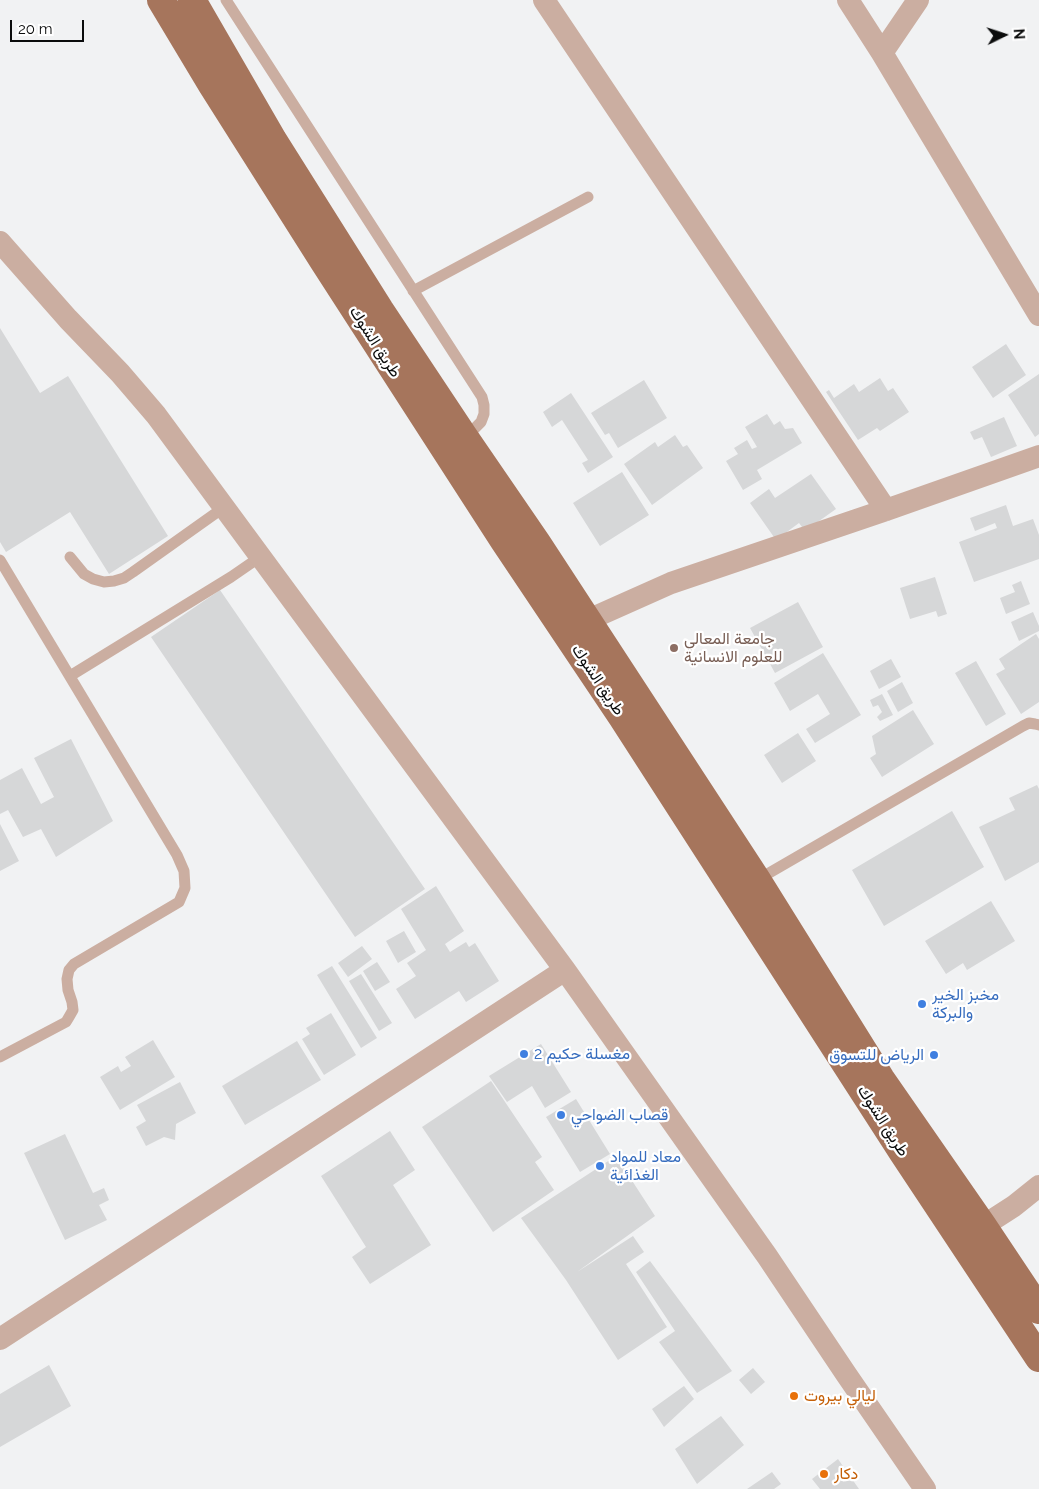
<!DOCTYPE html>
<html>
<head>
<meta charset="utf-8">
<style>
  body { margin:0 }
  #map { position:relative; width:1039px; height:1489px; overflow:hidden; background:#f1f2f3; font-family:Raleway,sans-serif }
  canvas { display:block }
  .north { position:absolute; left:979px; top:10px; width:50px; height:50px; -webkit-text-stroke:4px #fff; paint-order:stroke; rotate:86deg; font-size:14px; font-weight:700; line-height:20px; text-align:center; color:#0b0c0c }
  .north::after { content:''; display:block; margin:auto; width:18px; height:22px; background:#0b0c0c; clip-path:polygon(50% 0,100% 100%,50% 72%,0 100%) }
  .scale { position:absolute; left:10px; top:20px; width:74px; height:22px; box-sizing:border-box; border:2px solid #0b0c0c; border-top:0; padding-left:6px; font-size:15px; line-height:18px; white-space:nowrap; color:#0b0c0c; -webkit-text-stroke:4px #fff; paint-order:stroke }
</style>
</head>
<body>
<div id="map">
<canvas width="1039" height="1489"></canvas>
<div class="north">N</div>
<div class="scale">20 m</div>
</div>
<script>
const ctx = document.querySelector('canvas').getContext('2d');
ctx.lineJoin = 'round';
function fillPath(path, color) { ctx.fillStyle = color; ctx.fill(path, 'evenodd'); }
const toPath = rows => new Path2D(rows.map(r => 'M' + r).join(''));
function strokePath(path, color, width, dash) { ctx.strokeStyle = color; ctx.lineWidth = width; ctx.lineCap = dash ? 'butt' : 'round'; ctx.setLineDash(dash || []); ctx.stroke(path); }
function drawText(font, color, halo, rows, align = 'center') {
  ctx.font = font + ' Raleway,Vazirmatn,sans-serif'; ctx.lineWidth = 4.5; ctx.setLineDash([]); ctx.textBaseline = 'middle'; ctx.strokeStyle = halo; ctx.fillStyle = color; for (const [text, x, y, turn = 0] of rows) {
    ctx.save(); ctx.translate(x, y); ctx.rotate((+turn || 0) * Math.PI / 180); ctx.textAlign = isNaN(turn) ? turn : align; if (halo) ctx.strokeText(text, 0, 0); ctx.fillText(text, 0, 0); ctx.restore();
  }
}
fillPath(toPath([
  [0,328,40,393,68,376,168,536,109,574,70,512,6,552,0,542],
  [1006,344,1026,375,993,398,972,367],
  [1039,374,1039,434,1035,437,1008,395],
  [880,378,888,391,893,388,909,412,880,431,877,428,858,440,826,392,829,390,834,398,854,384,859,392],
  [644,380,667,418,618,448,609,433,605,435,591,413],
  [571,393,613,457,588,473,582,463,588,460,562,420,552,427,543,412],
  [767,414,774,425,780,421,785,429,793,428,802,443,757,470,762,479,743,490,726,461,738,454,734,448,747,440,752,449,757,447,745,427],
  [1004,417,1017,446,991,457,982,437,974,440,970,432],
  [675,435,683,447,687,445,703,468,652,505,624,464,655,442,658,447],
  [622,472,649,515,600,546,573,503],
  [811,474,836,509,805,531,799,523,776,540,750,503,769,489,775,498],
  [1006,505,1013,526,1033,519,1039,535,1039,559,974,582,959,542,997,528,995,523,975,531,970,518],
  [935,577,947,614,938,617,936,611,910,619,900,588],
  [1021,581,1030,604,1006,614,1000,598,1015,592,1012,585],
  [220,590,425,889,355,937,151,637],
  [798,602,823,647,775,673,750,628],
  [1033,612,1039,626,1039,631,1019,641,1011,622],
  [1036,634,1039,639,1039,702,1021,714,996,674,1005,669,999,659],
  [823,653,861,715,815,743,806,729,830,714,818,694,790,711,774,683],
  [891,659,901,677,879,689,870,671],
  [976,661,1006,714,986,726,955,673],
  [902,682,913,703,898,712,887,691],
  [882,694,893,715,880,721,877,717,882,712,878,705,873,707,870,700],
  [913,710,934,744,882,777,870,758,876,754,872,736],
  [798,733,816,761,782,783,764,755],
  [71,739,113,821,56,857,41,829,23,837,8,810,0,814,0,780,22,768,41,804,54,797,34,758],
  [1037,785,1039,789,1039,862,1005,881,979,827,1015,810,1009,798],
  [952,811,984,867,884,926,852,870],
  [0,824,19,861,0,871],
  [436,886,464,931,445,944,450,952,466,942,469,947,475,943,499,981,466,1002,459,991,415,1019,396,989,416,976,407,963,426,950,401,909],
  [991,901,1015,941,967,970,963,963,946,974,925,941],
  [404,931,416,952,398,963,386,941],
  [362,946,372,959,348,977,338,963],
  [377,962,390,982,375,991,363,971],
  [332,966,377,1038,361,1048,317,975],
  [361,974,392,1023,379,1031,349,981],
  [331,1013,356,1055,324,1075,302,1039,310,1034,306,1028],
  [153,1040,175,1077,120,1110,100,1077,118,1066,121,1072,131,1066,125,1057],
  [297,1041,321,1080,245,1125,222,1086],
  [541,1044,571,1092,545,1108,532,1086,507,1102,489,1076],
  [491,1081,542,1157,535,1162,554,1190,493,1232,422,1127],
  [180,1082,196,1113,176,1124,175,1140,164,1137,146,1146,136,1127,146,1121,137,1105],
  [576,1099,610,1154,580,1172,546,1117],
  [390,1131,415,1170,393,1185,431,1245,370,1284,352,1257,366,1247,321,1176],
  [65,1134,93,1193,104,1188,109,1200,99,1205,107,1220,65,1240,24,1153],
  [616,1156,655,1216,577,1272,633,1236,644,1252,626,1264,667,1327,618,1360,566,1280,521,1218],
  [650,1261,732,1371,697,1393,659,1342,675,1331,636,1272],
  [49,1365,71,1406,0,1447,0,1394],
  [753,1368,765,1382,751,1394,739,1380],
  [684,1386,694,1399,664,1427,652,1409],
  [721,1416,744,1445,697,1484,675,1449],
  [838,1459,859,1489,820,1489,812,1479],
  [772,1472,781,1484,774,1489,747,1489]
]), '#d6d7d8');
strokePath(toPath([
  [226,0,482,397,484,405,484,414,481,422,475,428,463,435],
  [413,291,588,197],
  [70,557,84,574,93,579,104,582,114,581,124,578,133,572,223,508],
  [0,560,177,855,184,871,185,888,179,902,74,964,69,970,67,979,68,990,72,1002,73,1010,69,1017,66,1022,0,1057],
  [70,676,231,577,260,557],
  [757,880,1023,726,1029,723,1035,724,1039,725]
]), '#cbaea1', 11);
strokePath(toPath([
  [544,0,886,510],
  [848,0,882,53,1039,315],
  [882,53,918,0],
  [0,242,68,319,120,373,156,415,565,970,767,1256,846,1374,925,1489],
  [588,620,671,583,886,510,1039,456],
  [983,1226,1014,1206,1039,1186],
  [0,1339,565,970]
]), '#cbaea1', 22);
strokePath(toPath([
  [161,0,212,85,324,262,504,541,622,717,903,1153,1039,1358],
  [192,0,273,140,380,310,463,435,537,543,757,880,881,1079,983,1226,1039,1310]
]), '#a6755c', 28);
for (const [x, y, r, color] of [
  [674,648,5,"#8d6e63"],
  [922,1004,5,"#3f7fe0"],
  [524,1054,5,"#3f7fe0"],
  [934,1055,5,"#3f7fe0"],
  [561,1115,5,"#3f7fe0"],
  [600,1166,5,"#3f7fe0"],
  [794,1396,5,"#e8710a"],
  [824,1474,5,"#e8710a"]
]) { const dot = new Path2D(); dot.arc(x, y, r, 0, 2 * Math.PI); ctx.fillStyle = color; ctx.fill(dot); strokePath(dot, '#fff', 2); }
drawText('16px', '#0b0c0c', '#fff', [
  ["طريق الشوك",375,342,57],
  ["طريق الشوك",598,680,56],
  ["طريق الشوك",883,1121,57]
]);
drawText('16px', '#785e54', '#fff', [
  ["جامعة المعالي",684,639],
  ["للعلوم الانسانية",684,657]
], 'left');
drawText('16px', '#366cbe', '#fff', [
  ["مخبز الخير",932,995],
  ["والبركة",932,1013],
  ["مغسلة حكيم 2",534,1054],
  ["الرياض للتسوق",924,1055,"right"],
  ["قصاب الضواحي",571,1115],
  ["معاد للمواد",610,1157],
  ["الغذائية",610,1175]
], 'left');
drawText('16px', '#c56008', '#fff', [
  ["ليالي بيروت",804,1396],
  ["دكار",834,1474]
], 'left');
</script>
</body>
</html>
